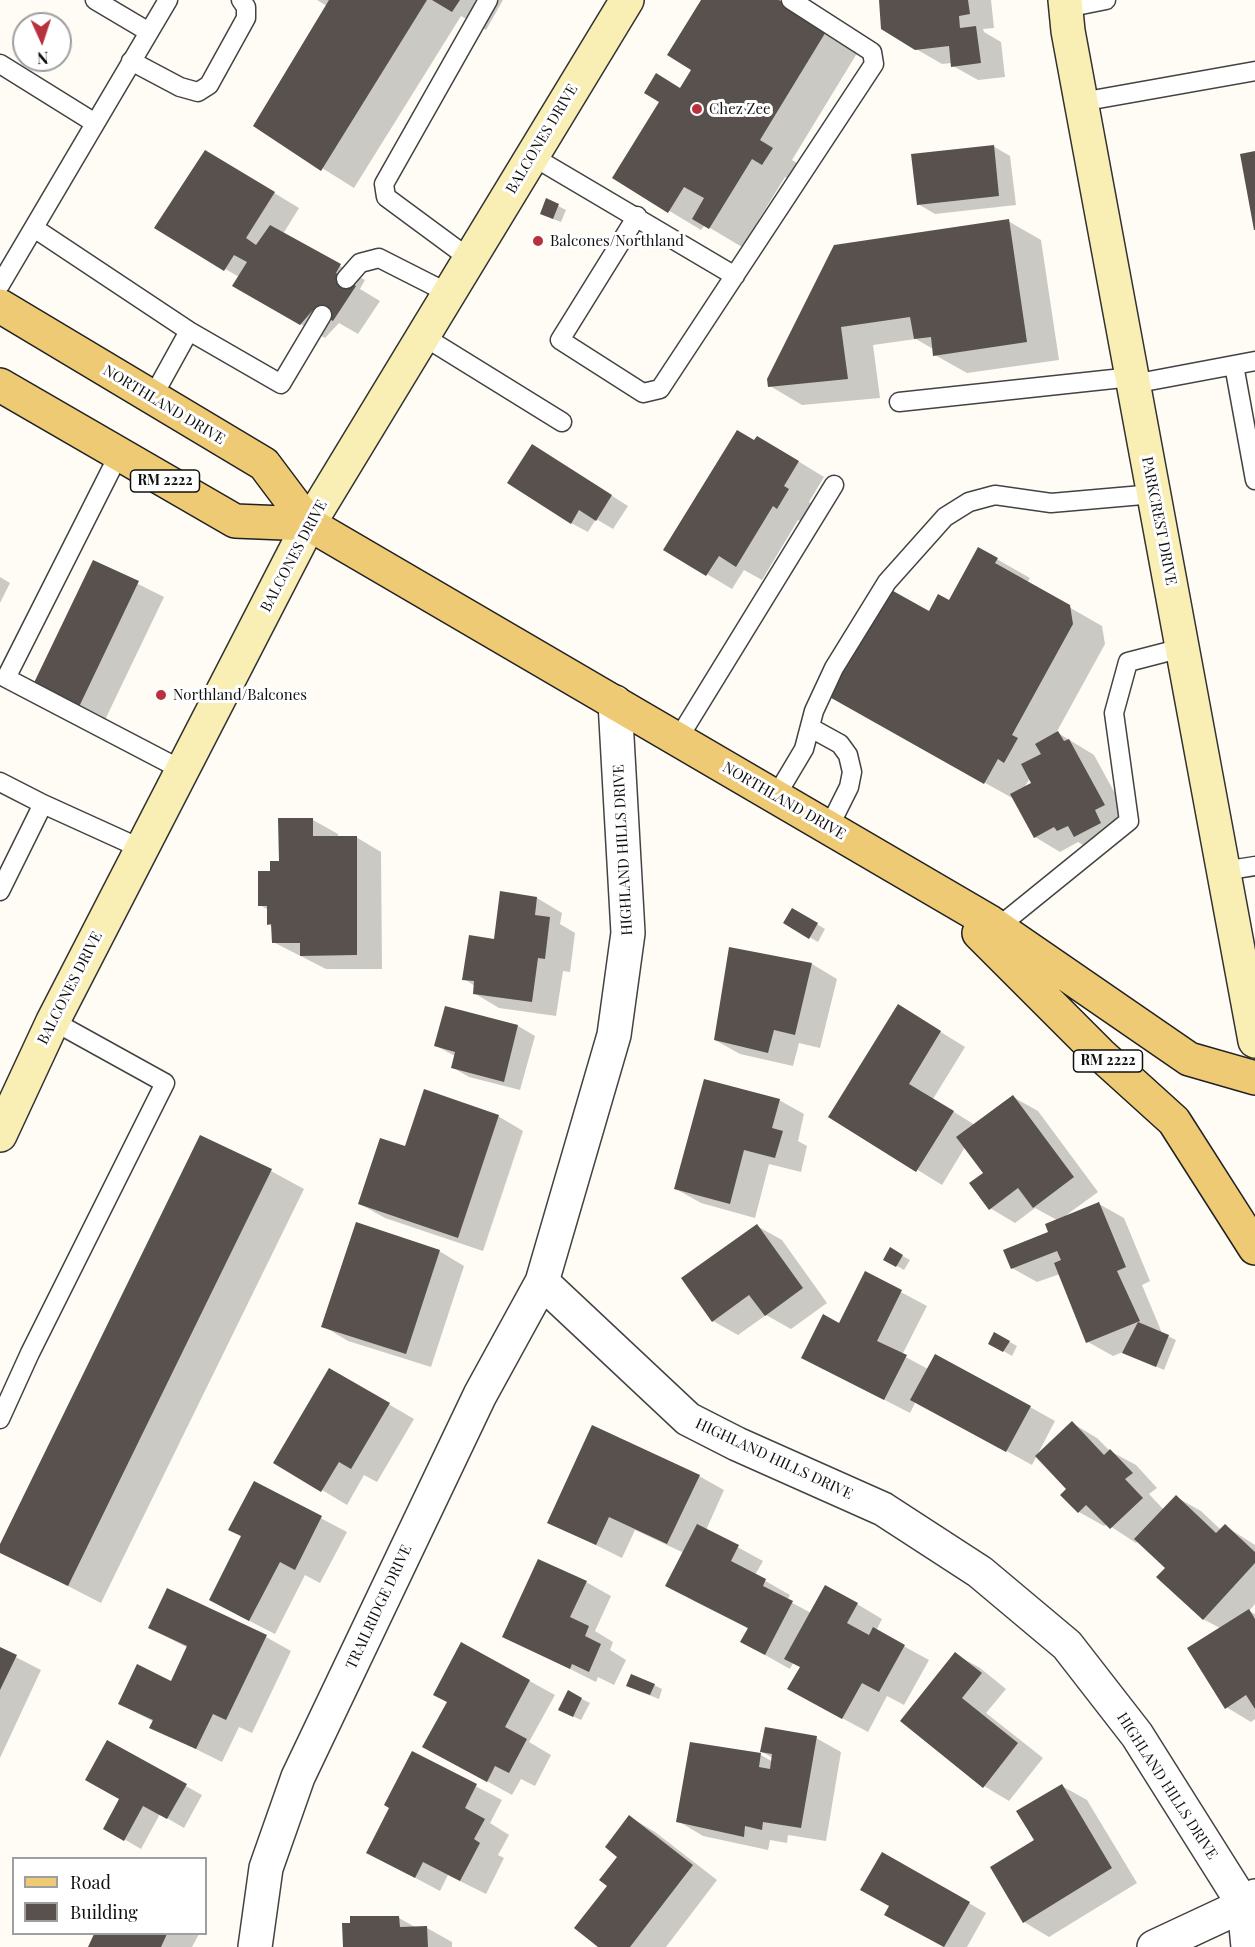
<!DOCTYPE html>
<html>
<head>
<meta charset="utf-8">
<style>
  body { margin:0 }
  #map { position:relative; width:1255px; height:1947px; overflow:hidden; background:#fefcf4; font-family:"Playfair Display",serif }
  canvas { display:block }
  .legend { position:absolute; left:12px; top:1857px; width:195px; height:78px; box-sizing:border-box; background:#fff; border:2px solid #9f9f9f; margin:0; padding:8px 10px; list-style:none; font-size:18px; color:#101010 }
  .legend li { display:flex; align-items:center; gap:12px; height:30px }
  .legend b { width:30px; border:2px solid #9f9f9f }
  .north { position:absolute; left:12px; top:12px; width:60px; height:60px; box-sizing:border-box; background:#fff; border:2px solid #9f9f9f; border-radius:50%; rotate:177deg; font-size:16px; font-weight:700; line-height:24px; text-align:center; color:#101010 }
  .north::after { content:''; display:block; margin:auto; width:21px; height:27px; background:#b8313f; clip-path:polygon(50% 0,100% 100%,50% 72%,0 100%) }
</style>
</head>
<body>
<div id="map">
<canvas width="1255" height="1947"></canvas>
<ul class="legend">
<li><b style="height:8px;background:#efca74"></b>Road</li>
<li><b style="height:16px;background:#58514d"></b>Building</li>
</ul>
<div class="north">N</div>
</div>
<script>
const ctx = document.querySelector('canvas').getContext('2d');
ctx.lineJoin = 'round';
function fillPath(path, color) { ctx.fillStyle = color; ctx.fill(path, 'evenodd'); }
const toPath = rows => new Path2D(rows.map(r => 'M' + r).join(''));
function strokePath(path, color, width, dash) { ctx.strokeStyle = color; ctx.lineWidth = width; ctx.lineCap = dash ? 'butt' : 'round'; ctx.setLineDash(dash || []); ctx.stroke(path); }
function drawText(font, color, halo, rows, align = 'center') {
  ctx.font = font + ' "Playfair Display",serif'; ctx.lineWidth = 6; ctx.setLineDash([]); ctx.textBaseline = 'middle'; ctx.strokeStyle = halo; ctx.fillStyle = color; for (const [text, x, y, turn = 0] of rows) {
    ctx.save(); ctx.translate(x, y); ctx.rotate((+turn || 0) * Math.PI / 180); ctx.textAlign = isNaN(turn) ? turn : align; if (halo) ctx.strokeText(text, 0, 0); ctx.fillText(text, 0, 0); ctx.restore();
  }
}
fillPath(toPath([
  [317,0,503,0,486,30,461,16,354,188,255,126,327,6],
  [703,0,778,0,859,50,792,160,805,168,795,183,785,177,742,247,705,225,701,230,615,178,693,70],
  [880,0,991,0,994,28,983,29,984,32,1001,42,1005,77,978,80,953,66,952,63,942,64,916,49],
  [993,146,1010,156,1016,205,935,214,918,204],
  [230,166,299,208,283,234,365,280,360,289,380,301,358,334,339,323,325,338,234,286,239,277,156,228],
  [547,200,566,210,561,222,550,218],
  [1008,221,1041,240,1059,360,967,373,935,355,933,349,916,339,873,345,880,398,802,405,770,386,835,247],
  [755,442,783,452,824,477,809,502,813,505,802,522,798,520,762,580,744,570,732,589,665,549],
  [549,456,628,506,613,529,596,519,588,532,571,523],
  [979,549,1030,578,1027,583,1102,626,1105,644,1055,735,1058,733,1094,755,1129,819,1119,825,1125,837,1100,851,1087,843,1083,845,1078,842,1060,852,1035,837,1014,799,860,713,929,613,950,602],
  [1030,778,1033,783,1024,788],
  [94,562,164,597,103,724,58,703],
  [0,577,10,583,0,603],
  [313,820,338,834,338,837,356,837,381,852,382,969,326,969,273,942,273,927,268,924,268,910,260,905,271,873],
  [502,893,537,898,562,913,560,924,575,933,570,972,563,971,556,1016,499,1008,474,993,475,986,464,979,495,941],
  [793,910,825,929,818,942,785,923],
  [730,949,812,964,837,979,820,1048,799,1043,793,1066,740,1054,715,1040],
  [446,1008,518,1026,535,1036,520,1090,469,1077,452,1067,455,1056,436,1046],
  [923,1021,965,1047,933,1099,975,1125,1013,1097,1038,1111,1098,1192,1065,1216,1099,1204,1124,1218,1150,1281,1142,1285,1162,1333,1176,1340,1164,1370,1123,1352,1113,1356,1088,1342,1060,1274,1037,1282,1012,1268,1050,1232,1057,1220,1035,1208,1015,1223,990,1208,985,1174,965,1147,942,1185,830,1116],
  [779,1100,804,1114,798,1141,807,1146,801,1172,769,1164,755,1218,701,1203,676,1189],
  [498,1116,523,1131,483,1251,385,1218,360,1204,406,1148],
  [271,1171,304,1189,101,1603,0,1551],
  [757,1226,782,1240,827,1303,791,1329,766,1315,738,1335,713,1321],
  [890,1249,910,1260,904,1270,885,1259],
  [439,1251,464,1266,431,1367,348,1341,323,1326],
  [865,1273,927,1306,902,1355,928,1369,1030,1407,1055,1421,1032,1465,916,1401,910,1413,803,1358,840,1325],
  [995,1334,1017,1346,1012,1356,990,1343],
  [330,1370,414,1419,377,1482,364,1475,347,1505,322,1490],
  [1072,1423,1097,1438,1110,1451,1136,1465,1157,1488,1149,1494,1164,1510,1176,1497,1201,1511,1221,1530,1225,1526,1255,1545,1255,1604,1249,1611,1255,1614,1255,1719,1251,1722,1226,1707,1220,1628,1203,1619,1167,1567,1138,1541,1136,1543,1107,1524,1104,1526,1079,1512,1062,1495,1068,1489],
  [699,1476,724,1490,706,1530,763,1561,755,1575,790,1595,787,1600,811,1613,857,1604,882,1619,876,1631,929,1660,904,1705,887,1696,868,1732,814,1703,801,1667,793,1663,790,1669,742,1642,749,1629,692,1600,684,1553,635,1530,622,1558,549,1522],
  [254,1483,347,1532,320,1583,305,1575,275,1634,236,1614,243,1537],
  [586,1582,611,1596,595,1631,613,1642,610,1650,626,1660,614,1685,598,1677,596,1682,504,1636],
  [150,1628,266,1637,291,1651,252,1733,239,1727,222,1762,151,1727,154,1722,120,1704,172,1683,188,1648],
  [462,1644,555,1695,529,1742,551,1755,535,1786,521,1779,512,1795,449,1760,448,1702],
  [0,1649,41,1670,0,1758],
  [955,1654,980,1668,1006,1689,986,1713,1043,1758,1009,1801,984,1786,902,1721],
  [654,1685,662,1689,659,1699,636,1690],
  [568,1692,590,1703,581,1720,568,1714],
  [816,1738,841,1752,826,1841,788,1835,787,1843,770,1840,768,1850,703,1836,678,1821,761,1755,773,1762,773,1758,762,1752],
  [107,1742,202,1795,184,1828,160,1814,141,1849,105,1828,121,1799],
  [412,1753,502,1800,490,1823,509,1835,498,1855,504,1858,486,1894,448,1875,440,1891,393,1866,391,1808],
  [1062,1786,1087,1800,1137,1883,1049,1937,1024,1922],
  [630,1817,655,1832,717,1880,666,1947,601,1947,609,1885],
  [883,1854,986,1913,967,1947,943,1947,886,1914,891,1906],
  [399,1918,417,1928,427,1928,452,1942,452,1947,344,1947],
  [96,1934,199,1934,192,1947,89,1947]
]), '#0003');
fillPath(toPath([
  [329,0,427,0,321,171,253,126],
  [432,0,460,0,452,12],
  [701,0,779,0,827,30,760,140,773,148,762,165,752,159,709,229,692,219,704,198,684,187,668,213,612,178,659,102,644,93,656,73,680,88,691,70,667,55],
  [879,0,968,0,970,14,959,16,960,28,976,26,981,63,951,67,949,46,915,50,881,29],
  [994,145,999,196,917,205,911,154],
  [205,150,275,192,246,238,256,245,270,225,341,264,336,273,356,286,333,321,313,310,300,325,232,286,247,262,234,255,224,271,154,228],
  [1255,151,1255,230,1254,230,1240,154],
  [546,198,559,204,553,219,540,214],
  [1009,219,1027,342,933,356,931,337,914,339,910,317,841,327,848,379,768,387,767,379,834,245],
  [737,430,754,440,757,436,799,461,784,486,789,489,777,509,773,506,736,567,719,556,706,576,663,550],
  [532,444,612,495,596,521,579,510,571,524,507,483],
  [978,547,998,558,995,563,1070,605,1073,624,1012,735,1018,738,1004,763,998,759,984,784,826,695,886,587,929,611,938,594,949,600],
  [93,560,139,581,77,711,31,689],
  [1058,731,1064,741,1069,739,1105,805,1095,810,1101,823,1074,837,1068,826,1057,831,1054,827,1034,838,1010,794,1031,783,1021,764,1041,754,1035,744],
  [278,818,313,818,313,836,357,836,357,955,300,956,300,943,272,943,271,924,267,925,267,906,258,906,258,871,270,871,270,861,279,861],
  [500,891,537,897,535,915,550,917,545,959,538,958,532,1002,473,994,474,981,462,980,469,935,494,939],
  [792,908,818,923,809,939,783,923],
  [729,947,812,963,795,1035,774,1030,768,1053,714,1040],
  [898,1004,941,1031,909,1084,954,1111,916,1172,828,1117],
  [445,1006,518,1025,504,1082,451,1068,455,1052,434,1046],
  [704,1079,780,1099,772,1128,783,1131,775,1158,744,1150,730,1204,674,1189],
  [424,1089,499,1115,458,1238,358,1204,380,1138,405,1146],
  [1013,1095,1074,1177,1033,1208,1018,1188,989,1210,969,1183,983,1173,956,1137],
  [200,1135,272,1169,68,1586,0,1553,0,1544],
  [1099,1202,1126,1267,1117,1271,1140,1321,1086,1343,1054,1263,1061,1260,1057,1251,1011,1269,1003,1250,1048,1232,1045,1224],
  [356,1222,440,1250,406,1354,321,1327],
  [757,1224,803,1288,765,1316,749,1295,712,1322,681,1278],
  [890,1247,903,1255,896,1267,883,1260],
  [865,1271,902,1290,877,1341,907,1355,884,1400,801,1358,823,1314,839,1323],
  [1138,1322,1169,1335,1156,1367,1122,1353],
  [994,1332,1010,1341,1003,1352,988,1344],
  [935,1354,1031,1406,1006,1452,910,1400],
  [329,1368,390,1403,351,1469,339,1462,321,1492,273,1463],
  [1072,1421,1104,1455,1110,1449,1133,1473,1125,1479,1143,1498,1110,1529,1086,1505,1078,1513,1060,1495,1066,1489,1035,1456],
  [592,1425,700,1475,667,1544,609,1517,596,1545,547,1523],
  [254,1481,322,1516,295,1570,280,1562,249,1621,209,1600,241,1536,228,1530],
  [1176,1495,1216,1533,1225,1524,1255,1552,1255,1563,1203,1620,1156,1577,1165,1568,1134,1539],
  [697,1524,739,1545,731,1561,766,1579,763,1586,793,1601,765,1655,740,1642,748,1628,665,1586],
  [538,1559,587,1581,570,1617,589,1626,585,1636,601,1644,589,1672,572,1664,570,1669,502,1637],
  [825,1585,858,1603,847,1623,869,1635,873,1627,905,1645,879,1692,862,1683,842,1719,787,1689,800,1667,784,1659],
  [167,1588,267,1635,226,1720,213,1714,196,1749,149,1728,153,1720,118,1704,137,1664,171,1681,187,1646,148,1628],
  [1249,1609,1255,1619,1255,1709,1246,1695,1225,1709,1187,1648],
  [461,1642,530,1680,505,1727,527,1739,509,1773,495,1766,487,1782,422,1747,447,1702,433,1695],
  [0,1647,17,1655,0,1690],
  [955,1652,982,1673,962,1698,1018,1743,983,1788,900,1721],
  [631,1674,655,1684,650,1695,626,1686],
  [568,1690,582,1698,573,1717,558,1710],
  [765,1727,817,1736,801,1828,763,1822,762,1830,745,1826,744,1837,676,1822,690,1742,761,1753,759,1767,770,1769,772,1754,760,1752],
  [107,1740,187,1784,167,1819,143,1806,124,1841,103,1829,119,1799,85,1780],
  [412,1751,477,1784,465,1808,485,1819,474,1839,480,1843,460,1881,423,1862,415,1878,366,1853,389,1808,384,1805],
  [1062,1784,1112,1868,1023,1923,990,1867,1034,1840,1016,1811],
  [629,1815,693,1865,630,1947,598,1947,574,1928,607,1886,599,1880,617,1857,605,1847],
  [882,1852,970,1902,944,1947,884,1915,889,1906,860,1890],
  [350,1916,399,1916,400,1927,427,1926,428,1947,343,1947,342,1923,350,1923],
  [94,1934,167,1934,161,1947,88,1947]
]), '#58514d');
const lane = toPath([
  [95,0,149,32],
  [1066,8,1106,0],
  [131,61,180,87,198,92,209,85,246,18,246,7,241,0],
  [0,64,95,123],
  [1081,102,1255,71],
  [532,156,735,276],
  [637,216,560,340,643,393,660,389,874,64,872,52,791,0],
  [34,228,189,331],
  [470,259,386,197,384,184,488,0],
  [346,279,360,263,379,258,448,293],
  [0,285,168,0],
  [423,336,562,422],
  [1234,365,1255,480],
  [1133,384,1255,361],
  [152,398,189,331,281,384,322,315],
  [899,402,1132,377],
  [119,454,6,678,182,770],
  [811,728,840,744,848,755,852,772,849,787,829,827],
  [678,739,834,485],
  [0,782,43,804,0,891],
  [776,796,804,749,814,711,834,668,887,582,945,517,969,502,995,495,1051,503,1154,494],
  [43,804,142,849],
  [1223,871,1255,866],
  [992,932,1129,821,1114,713,1128,662,1182,648],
  [0,1419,30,1353,165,1083,53,1021]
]);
const street = toPath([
  [542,1282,688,1419,737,1444,883,1509,980,1572,1067,1645,1137,1735,1244,1905,1248,1947],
  [255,1947,266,1868,298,1777,480,1395,542,1282,614,1035,628,933,615,702],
  [1154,1947,1244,1905,1255,1896]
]);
const secondary = toPath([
  [1065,0,1068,31,1255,1041],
  [0,1135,53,1021,309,524,627,0]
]);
const primary = toPath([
  [0,306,264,464,309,524,990,922,1189,1059,1255,1078],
  [0,385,235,521,309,524],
  [979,933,1100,1054,1174,1121,1255,1248]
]);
strokePath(lane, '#434343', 21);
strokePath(street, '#434343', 36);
strokePath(secondary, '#323232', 36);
strokePath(primary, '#212121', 36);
strokePath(lane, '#fff', 18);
strokePath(street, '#fff', 33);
strokePath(secondary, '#f9eeb4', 33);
strokePath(primary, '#efca74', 33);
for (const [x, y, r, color] of [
  [697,109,6,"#b8313f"],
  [538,241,6,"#b8313f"],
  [161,695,6,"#b8313f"]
]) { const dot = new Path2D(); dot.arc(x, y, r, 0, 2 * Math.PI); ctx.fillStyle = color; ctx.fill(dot); strokePath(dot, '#fff', 2); }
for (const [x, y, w] of [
  [165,481,69],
  [1108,1061,69]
]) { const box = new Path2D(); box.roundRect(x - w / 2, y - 11, w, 22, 4.5); ctx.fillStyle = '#fff'; ctx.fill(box); strokePath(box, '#101010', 1.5); }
drawText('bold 14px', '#101010', null, [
  ["RM 2222",165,481],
  ["RM 2222",1108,1061]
]);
drawText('15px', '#101010', '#fff', [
  ["Chez Zee",709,109],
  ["Balcones/Northland",550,241],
  ["Northland/Balcones",173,695]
], 'left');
drawText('15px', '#101010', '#fff', [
  ["BALCONES DRIVE",542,139,-59],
  ["NORTHLAND DRIVE",164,405,31],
  ["PARKCREST DRIVE",1159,521,79],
  ["BALCONES DRIVE",294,556,-62],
  ["NORTHLAND DRIVE",784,801,30],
  ["HIGHLAND HILLS DRIVE",623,850,-93],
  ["BALCONES DRIVE",70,988,-63],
  ["HIGHLAND HILLS DRIVE",774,1459,25],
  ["TRAILRIDGE DRIVE",379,1607,-65],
  ["HIGHLAND HILLS DRIVE",1167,1786,57]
]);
</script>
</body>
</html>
